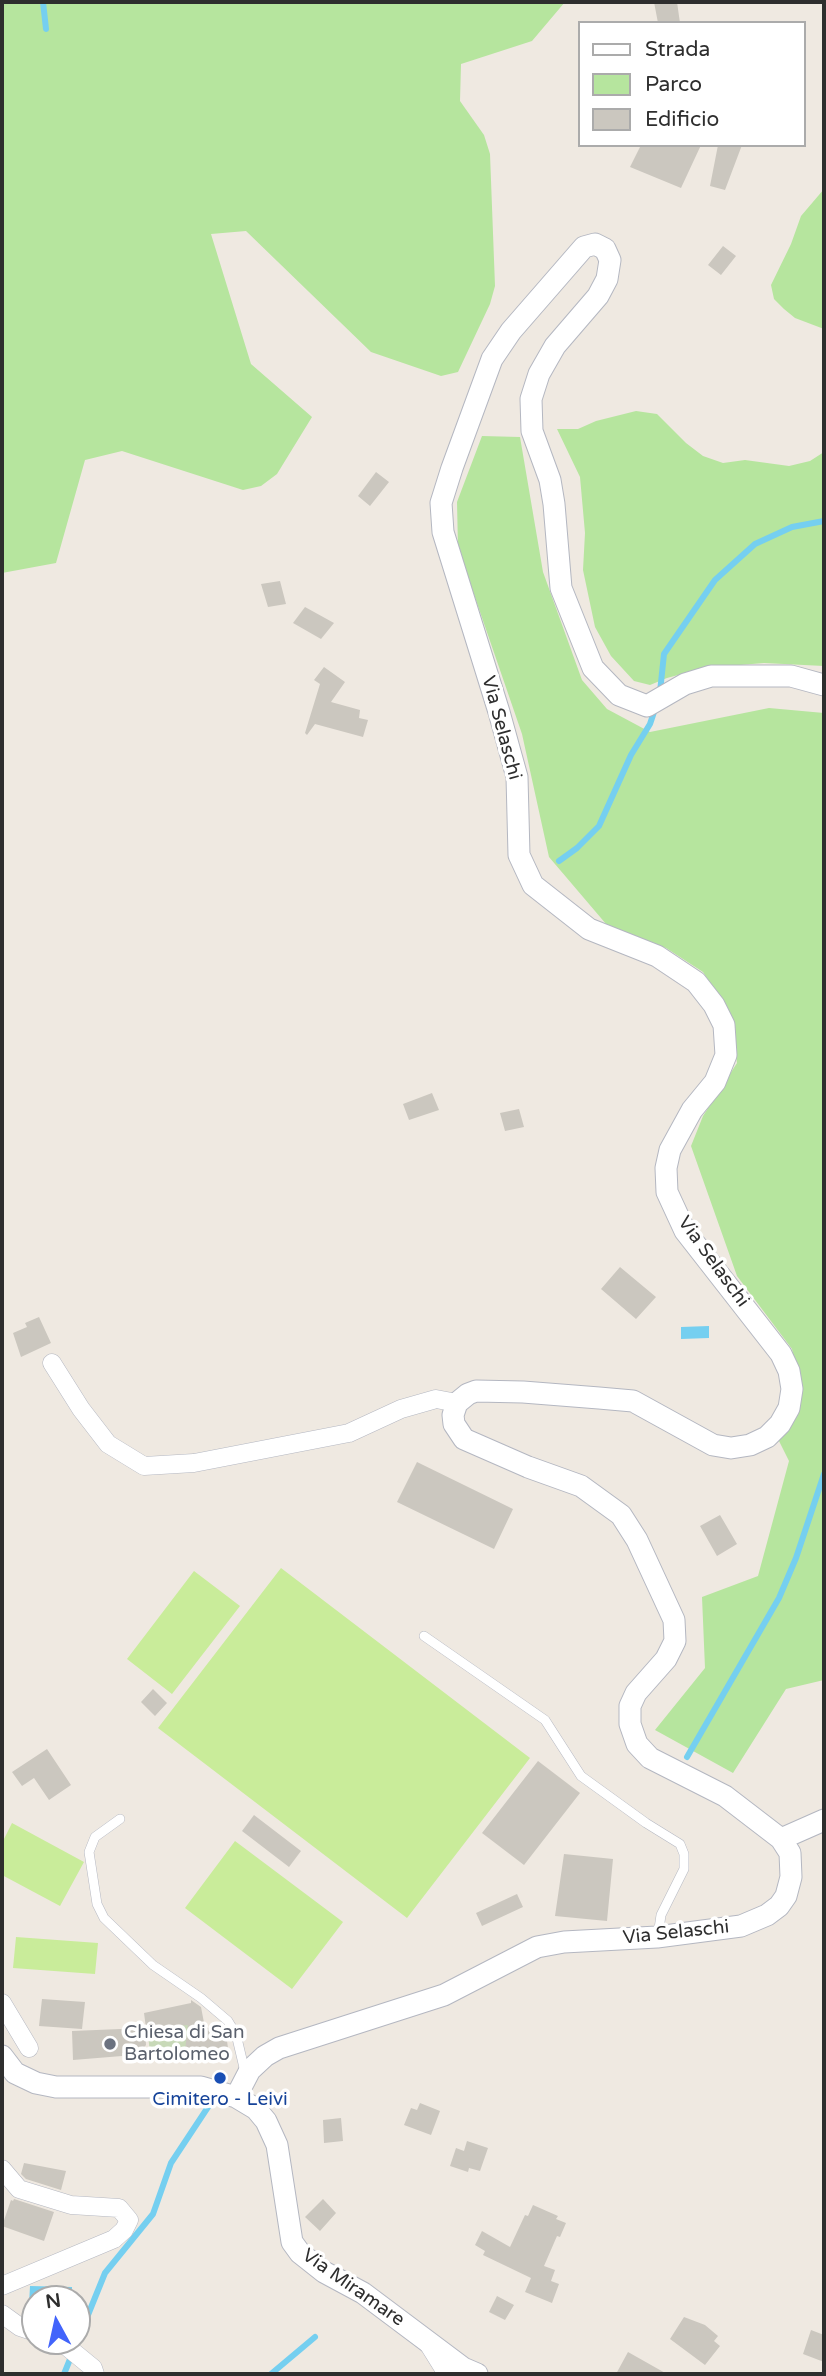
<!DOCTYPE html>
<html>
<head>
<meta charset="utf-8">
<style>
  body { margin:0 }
  #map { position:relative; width:826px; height:2376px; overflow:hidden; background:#efe9e1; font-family:"Varela Round",sans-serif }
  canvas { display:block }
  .frame { position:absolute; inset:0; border:4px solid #2e2e2e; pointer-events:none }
  .legend { position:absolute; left:578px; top:21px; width:228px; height:126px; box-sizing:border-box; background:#fff; border:2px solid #ababab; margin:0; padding:9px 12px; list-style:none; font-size:21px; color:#2e2e2e }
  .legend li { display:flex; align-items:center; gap:14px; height:35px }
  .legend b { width:35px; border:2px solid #ababab }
  .north { position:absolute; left:21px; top:2285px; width:70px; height:70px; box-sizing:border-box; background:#fff; border:2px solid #ababab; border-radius:50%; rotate:352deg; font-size:19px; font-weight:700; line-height:28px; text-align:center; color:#2e2e2e }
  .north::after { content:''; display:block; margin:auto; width:24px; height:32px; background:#4264fb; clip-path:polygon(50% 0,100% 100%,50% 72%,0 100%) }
</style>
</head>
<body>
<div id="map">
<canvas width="826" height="2376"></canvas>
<div class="frame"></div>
<ul class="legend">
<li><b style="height:9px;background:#fff"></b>Strada</li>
<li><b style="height:19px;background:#b6e59e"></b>Parco</li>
<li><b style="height:19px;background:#cbc7bf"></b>Edificio</li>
</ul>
<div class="north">N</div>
</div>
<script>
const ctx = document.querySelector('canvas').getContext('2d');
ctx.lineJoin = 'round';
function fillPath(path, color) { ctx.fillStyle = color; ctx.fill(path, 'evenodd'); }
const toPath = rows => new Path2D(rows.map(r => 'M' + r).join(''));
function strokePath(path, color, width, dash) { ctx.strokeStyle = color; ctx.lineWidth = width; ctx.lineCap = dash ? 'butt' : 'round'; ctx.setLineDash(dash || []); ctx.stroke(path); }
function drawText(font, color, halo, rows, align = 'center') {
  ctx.font = font + ' "Varela Round",sans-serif'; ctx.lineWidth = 7; ctx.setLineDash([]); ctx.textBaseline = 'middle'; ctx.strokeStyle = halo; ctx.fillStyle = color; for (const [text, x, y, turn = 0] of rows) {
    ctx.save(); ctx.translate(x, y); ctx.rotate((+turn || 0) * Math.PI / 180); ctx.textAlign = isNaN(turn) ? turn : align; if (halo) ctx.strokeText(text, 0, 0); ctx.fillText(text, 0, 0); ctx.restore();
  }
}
fillPath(toPath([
  [2,2,565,2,532,41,461,64,460,101,484,135,490,154,495,286,490,304,458,372,441,376,371,352,246,231,211,234,251,364,312,417,277,474,261,486,243,490,122,451,85,460,56,563,2,573],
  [824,189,824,329,795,318,784,309,774,299,771,285,791,244,801,216],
  [636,411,657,414,686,443,703,456,723,463,745,460,789,466,810,461,824,452,824,666,764,663,704,668,667,678,650,685,634,681,611,656,595,627,583,570,585,533,580,477,557,429,578,429,596,421],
  [482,436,520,437,543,572,582,680,607,709,650,732,769,708,824,713,824,1680,786,1689,733,1773,655,1730,705,1668,702,1597,758,1576,789,1461,778,1439,799,1383,792,1349,737,1276,691,1146,703,1116,737,1063,730,1014,703,972,666,948,612,931,549,857,522,734,458,548,457,502]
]), '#b6e59e');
fillPath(toPath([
  [200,2017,203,2050,150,2055,147,2022]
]), '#c8d9b8');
fillPath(toPath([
  [281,1568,530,1758,407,1918,158,1728],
  [194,1571,240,1606,172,1694,127,1659],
  [12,1823,84,1862,60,1906,2,1875,2,1843],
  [235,1841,343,1922,292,1989,185,1908],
  [16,1937,98,1943,95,1974,13,1968]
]), '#c9ec9a');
fillPath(toPath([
  [709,1326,709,1338,681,1339,681,1327],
  [30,2286,72,2287,72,2299,35,2299,35,2305,29,2305]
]), '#75cff0');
strokePath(toPath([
  [43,2,46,29],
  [660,692,664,654,715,580,755,544,792,527,824,521],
  [559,861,577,848,599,826,631,755,650,724,655,709],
  [687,1757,779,1598,796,1558,824,1474],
  [64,2374,105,2273,153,2214,171,2163,214,2098],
  [271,2374,315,2337]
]), '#75cff0', 6);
fillPath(toPath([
  [654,2,677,2,680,23,658,23],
  [641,145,701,145,681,188,630,167],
  [718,145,742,145,725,190,710,186],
  [723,246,736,256,721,275,708,265],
  [376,472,389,482,370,506,358,496],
  [280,581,286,604,268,607,261,584],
  [305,607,334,623,321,639,293,623],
  [324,667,345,682,331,702,360,710,359,718,368,720,363,737,315,724,307,735,305,733,320,684,314,680],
  [432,1093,439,1110,409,1120,403,1104],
  [519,1109,524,1127,505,1131,500,1113],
  [620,1267,656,1297,636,1319,601,1289],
  [39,1317,51,1343,21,1357,13,1333,27,1327,25,1323],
  [417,1462,513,1509,494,1549,397,1502],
  [720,1515,737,1544,717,1556,700,1526],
  [153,1689,167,1703,155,1716,141,1702],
  [47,1749,71,1785,49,1800,34,1778,22,1786,12,1772],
  [538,1761,580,1793,524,1865,482,1833],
  [254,1815,301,1851,289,1867,242,1831],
  [564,1854,613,1859,607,1921,555,1916],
  [517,1894,523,1907,482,1926,476,1913],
  [42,1999,85,2002,82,2029,39,2026],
  [191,2000,201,2007,205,2028,220,2027,221,2033,226,2033,229,2056,184,2059,188,2025,146,2028,144,2013,191,2003],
  [145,2028,146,2045,141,2051,122,2053,122,2056,73,2060,72,2031],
  [420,2103,440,2111,431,2135,404,2125,411,2108,417,2110],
  [341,2118,343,2141,324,2143,323,2120],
  [467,2141,488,2148,480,2171,469,2168,468,2172,450,2166,456,2148,464,2151],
  [24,2163,66,2171,61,2190,26,2179,21,2174],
  [14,2199,54,2212,44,2241,2,2226,11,2200,13,2201],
  [323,2199,336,2213,320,2231,305,2217],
  [533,2205,558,2216,556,2219,566,2223,560,2237,557,2236,544,2266,555,2270,551,2281,559,2284,552,2303,525,2292,531,2278,483,2255,485,2251,475,2245,482,2231,510,2247,525,2215,528,2216],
  [497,2296,514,2305,505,2320,489,2312],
  [684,2317,705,2325,718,2336,714,2341,720,2346,705,2365,670,2339],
  [811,2330,824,2335,824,2362,803,2354],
  [628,2352,667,2374,616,2374]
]), '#cbc7bf');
const service = toPath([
  [424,1636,545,1720,581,1776,646,1823,680,1844,684,1854,684,1869,661,1915,658,1936],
  [120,1819,95,1837,89,1852,97,1904,104,1918,153,1965,201,1998,228,2021,236,2034,245,2072]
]);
const minor = toPath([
  [52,1363,81,1409,108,1444,144,1466,194,1463,349,1433,401,1409,436,1399,457,1403],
  [2,2003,29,2048],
  [2,2169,19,2189,71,2205,119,2208,129,2220,124,2230,114,2239,2,2286],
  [2,2314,20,2327,35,2332],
  [60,2341,93,2368,95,2374],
  [429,2345,447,2374]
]);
const tertiary = toPath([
  [781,1839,824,1820],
  [2,2056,15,2073,36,2083,56,2087,201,2087,236,2097,256,2109,266,2121,277,2145,292,2242,300,2253,324,2272,363,2293,463,2368,477,2374],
  [236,2097,250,2070,265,2056,279,2048,444,1995,537,1947,564,1942,657,1937,741,1926,767,1915,779,1906,786,1896,791,1877,790,1853,781,1839,725,1796,650,1758,637,1744,630,1724,630,1706,636,1693,666,1659,675,1641,674,1620,637,1540,621,1515,581,1486,528,1467,464,1439,454,1424,453,1415,457,1403,468,1394,476,1391,523,1392,599,1398,633,1401,713,1445,731,1448,750,1445,767,1437,780,1424,789,1408,792,1389,789,1371,781,1354,685,1231,667,1192,666,1168,670,1150,692,1110,715,1082,726,1055,724,1025,714,1005,696,982,657,956,589,929,533,885,519,855,517,777,499,712,443,532,441,503,452,468,492,359,511,331,584,247,595,244,605,249,610,260,607,279,598,296,555,346,539,374,531,399,532,431,550,480,554,504,561,588,593,668,619,695,647,706,685,684,711,676,791,676,824,685]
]);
strokePath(service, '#b4b7c1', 10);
strokePath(minor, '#b4b7c1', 19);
strokePath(tertiary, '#b4b7c1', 23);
strokePath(service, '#fff', 9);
strokePath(minor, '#fff', 18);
strokePath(tertiary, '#fff', 21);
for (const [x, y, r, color] of [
  [110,2044,7,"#6b7280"],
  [220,2078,7,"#1a4fb4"]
]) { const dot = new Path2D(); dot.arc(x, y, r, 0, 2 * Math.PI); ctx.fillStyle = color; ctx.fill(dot); strokePath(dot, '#fff', 2.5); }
drawText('19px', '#2e2e2e', '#fff', [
  ["Via Selaschi",501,728,75],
  ["Via Selaschi",713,1262,54],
  ["Via Selaschi",676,1933,-6],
  ["Via Miramare",353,2288,35]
]);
drawText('19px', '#5b616d', '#fff', [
  ["Chiesa di San",124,2033],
  ["Bartolomeo",124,2055]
], 'left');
drawText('19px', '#164399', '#fff', [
  ["Cimitero - Leivi",220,2100]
]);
</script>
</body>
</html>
